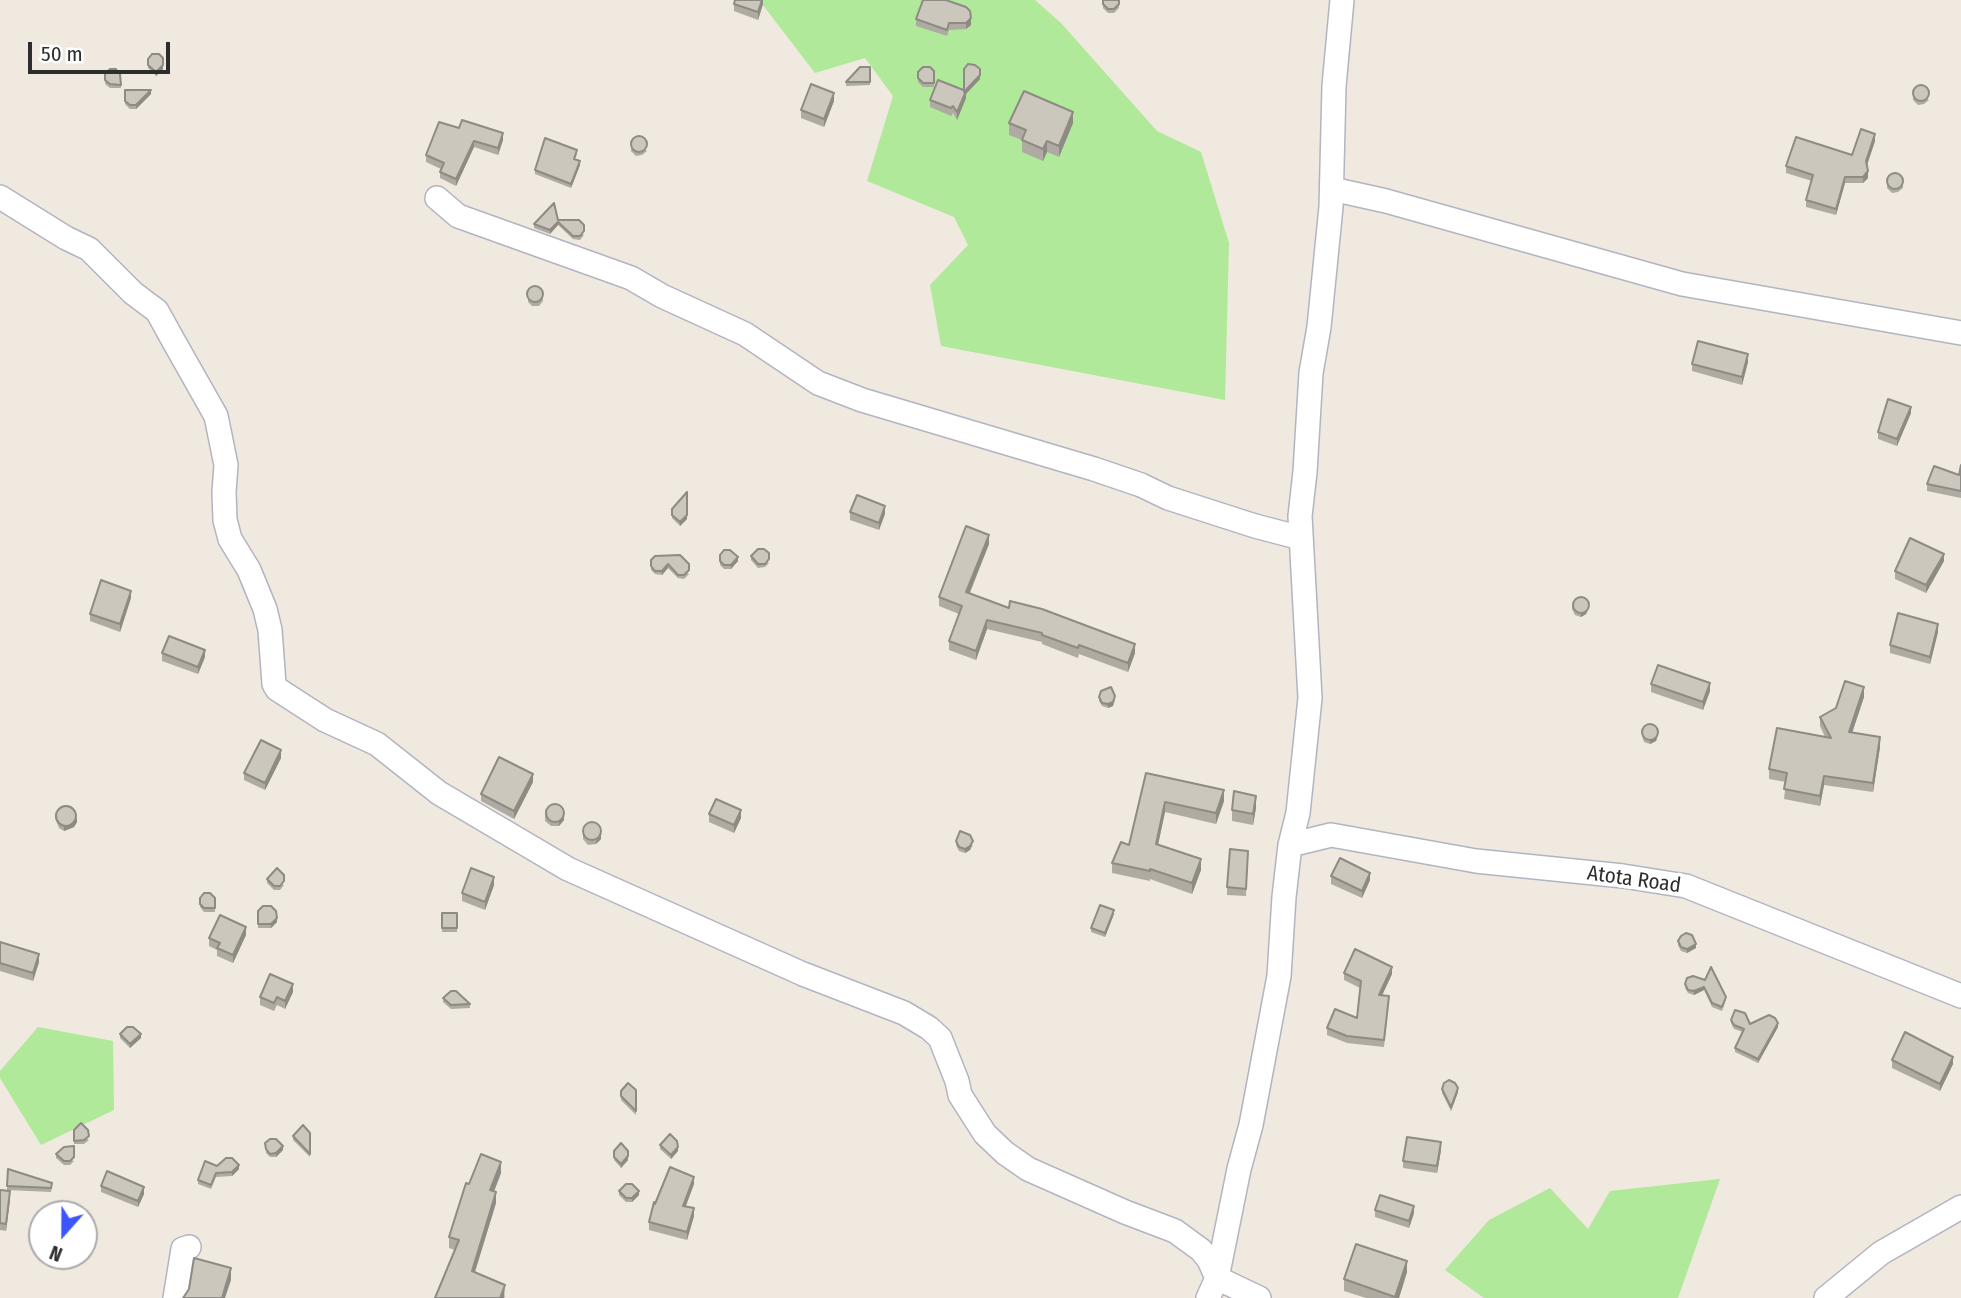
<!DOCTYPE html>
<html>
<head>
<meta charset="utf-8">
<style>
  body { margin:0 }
  #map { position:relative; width:1961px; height:1298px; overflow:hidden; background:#efe9df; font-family:"Fira Sans Condensed",sans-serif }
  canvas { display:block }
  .north { position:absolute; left:28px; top:1200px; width:70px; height:70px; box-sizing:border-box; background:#fff; border:2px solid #ababab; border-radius:50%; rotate:201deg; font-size:19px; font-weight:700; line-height:28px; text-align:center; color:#2d2d2d }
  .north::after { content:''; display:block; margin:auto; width:24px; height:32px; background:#3c55ff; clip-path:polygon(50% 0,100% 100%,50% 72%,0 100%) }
  .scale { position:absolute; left:28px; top:42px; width:142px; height:32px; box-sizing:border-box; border:4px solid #2d2d2d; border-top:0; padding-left:9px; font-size:21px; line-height:24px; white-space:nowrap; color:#2d2d2d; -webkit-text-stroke:5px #fff; paint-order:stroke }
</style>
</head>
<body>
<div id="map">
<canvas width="1961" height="1298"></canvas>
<div class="north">N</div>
<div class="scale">50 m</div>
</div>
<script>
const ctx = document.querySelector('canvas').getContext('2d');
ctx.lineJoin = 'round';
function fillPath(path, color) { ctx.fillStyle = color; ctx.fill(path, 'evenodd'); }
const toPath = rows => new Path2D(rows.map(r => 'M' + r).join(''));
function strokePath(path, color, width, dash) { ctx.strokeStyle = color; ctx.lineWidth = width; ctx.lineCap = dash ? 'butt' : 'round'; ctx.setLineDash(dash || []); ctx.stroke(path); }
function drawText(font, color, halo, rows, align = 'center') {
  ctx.font = font + ' "Fira Sans Condensed",sans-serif'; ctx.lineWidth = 7; ctx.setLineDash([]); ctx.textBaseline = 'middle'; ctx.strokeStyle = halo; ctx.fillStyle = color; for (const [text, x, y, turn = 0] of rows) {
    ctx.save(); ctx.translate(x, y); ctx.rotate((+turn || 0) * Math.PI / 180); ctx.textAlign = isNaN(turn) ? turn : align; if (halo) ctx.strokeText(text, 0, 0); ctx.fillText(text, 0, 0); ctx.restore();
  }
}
fillPath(toPath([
  [759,0,1035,0,1061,23,1157,131,1201,152,1229,243,1225,400,941,346,930,285,968,245,954,217,867,181,893,96,865,58,815,73],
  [38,1027,113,1041,114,1110,41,1145,0,1078,0,1071],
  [1720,1179,1678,1298,1484,1298,1445,1270,1489,1220,1550,1188,1588,1229,1610,1191]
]), '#afe999');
const minor = toPath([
  [1332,189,1386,201,1682,284,1961,333],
  [0,197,66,238,89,249,133,293,157,311,173,340,216,416,226,465,224,492,225,520,230,539,249,570,265,609,270,630,274,684,277,689,325,720,377,744,439,793,568,869,803,974,904,1013,929,1028,940,1038,957,1081,960,1095,985,1134,1005,1153,1028,1169,1125,1212,1175,1231,1201,1250,1209,1260,1217,1278,1259,1298],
  [437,198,458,216,631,278,662,296,745,334,818,383,862,400,1094,469,1141,485,1168,498,1255,526,1301,538],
  [1290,845,1331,835,1476,861,1623,876,1686,886,1961,996],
  [175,1298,183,1249,189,1247],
  [1208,1298,1217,1278,1239,1169,1251,1125,1279,976,1284,897,1290,845,1298,813,1310,698,1300,516,1305,472,1311,373,1319,327,1331,207,1334,86,1342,0],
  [1826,1298,1881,1253,1961,1207]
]);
strokePath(minor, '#b3b4c1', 26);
strokePath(minor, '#fff', 23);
fillPath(toPath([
  [763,0,763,4,758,20,734,11,734,4],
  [923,0,971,25,966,29,949,30,947,36,916,26,916,19],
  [1103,0,1119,0,1119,8,1114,13,1108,13,1103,8],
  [148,59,163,69,156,76,148,68],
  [870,67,870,85,846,86,846,82],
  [980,69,980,79,966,94,966,98,957,120,953,113,951,116,930,107,930,100,964,90],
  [934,71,934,87,923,87,918,82,918,72],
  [105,74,120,74,121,88,110,88,105,84],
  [125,90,151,94,136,109,130,109,125,104],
  [1913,90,1929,100,1924,104,1918,105,1913,100],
  [834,101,824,127,801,118,801,110],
  [439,122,503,140,498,155,474,147,456,186,440,178,440,172,441,169,426,162,426,155],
  [1009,123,1073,123,1059,157,1047,152,1043,161,1022,152,1022,140,1009,135],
  [631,141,647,151,642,155,636,156,631,151],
  [1875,141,1867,165,1868,178,1863,183,1845,183,1836,215,1806,207,1806,200,1812,181,1786,173,1786,166,1852,155],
  [577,154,575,159,580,165,571,188,535,174,535,170],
  [1887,178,1903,178,1903,188,1898,192,1892,193,1887,188],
  [558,220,584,235,580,240,573,239,558,225,550,234,534,228,534,224],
  [528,291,543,291,543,301,539,306,532,306,528,302],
  [1748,362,1742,385,1692,371,1692,364],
  [1911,413,1897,446,1878,439,1878,432],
  [1961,465,1961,498,1927,491,1927,484,1959,475],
  [687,492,687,519,680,526,672,518,672,509],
  [850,512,885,514,879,530,850,520],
  [989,544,970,593,1009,608,1135,653,1128,672,1079,654,1078,658,1042,644,1042,642,987,629,976,660,949,650,949,641,959,614,939,606,939,597],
  [720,555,738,561,731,569,724,569,720,565],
  [655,556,689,574,684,579,678,578,668,568,662,575,655,574,651,570,651,560],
  [751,556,769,563,765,567,758,568,751,560],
  [1944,561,1926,593,1895,579,1895,571],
  [131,598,120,632,90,621,90,614],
  [1572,605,1589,608,1586,614,1581,617,1575,615,1572,609],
  [1938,632,1930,664,1890,653,1890,645],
  [162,653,205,657,198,674,162,661],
  [1651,684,1710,691,1703,710,1651,692],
  [1099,697,1115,700,1113,706,1108,708,1102,706,1099,701],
  [1864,697,1852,733,1880,747,1873,792,1824,785,1820,806,1784,799,1786,782,1769,779,1769,769,1825,737,1820,726,1820,717],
  [1642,733,1658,736,1656,741,1650,744,1644,742,1642,736],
  [281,758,265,790,244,780,244,773],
  [1146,773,1224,801,1216,824,1165,812,1158,845,1201,870,1192,894,1150,879,1150,881,1112,873,1112,863,1129,845],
  [533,782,514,819,481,801,481,794],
  [1256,808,1253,825,1232,821,1232,810],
  [545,809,564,820,559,826,551,826,545,821],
  [55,814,77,822,74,827,64,831,59,828,55,818],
  [709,814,741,818,734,833,709,822],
  [583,828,601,839,596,844,588,845,583,839],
  [956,841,973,845,970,850,965,853,959,851,956,845],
  [1248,859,1246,896,1227,895,1227,887],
  [1331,876,1370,880,1362,898,1331,884],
  [267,879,284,885,280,890,274,890,267,883],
  [494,885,485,910,462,901,462,893],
  [200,898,215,898,215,912,204,912,200,907],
  [258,911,277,922,271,928,258,928],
  [442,913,457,913,457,932,442,932],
  [1114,914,1105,937,1091,932,1091,928],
  [246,935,233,963,217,956,217,950,209,946,209,938],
  [1678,941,1696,948,1687,953,1681,951,1678,945],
  [0,942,39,962,33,981,0,971],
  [1344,973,1392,974,1382,995,1389,1003,1384,1047,1347,1043,1327,1035,1327,1028,1357,1018,1360,988,1344,980],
  [1687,978,1726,1000,1722,1011,1712,1007,1704,990,1694,995,1688,993,1685,988],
  [293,992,285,1009,277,1005,274,1011,260,1005,260,997],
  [443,998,470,1004,470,1008,451,1009,443,1002],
  [1731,1020,1750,1024,1778,1027,1758,1063,1735,1052,1735,1048,1743,1032,1734,1029,1731,1023],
  [120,1034,141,1038,130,1048,120,1038],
  [1892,1060,1953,1064,1940,1091,1892,1068],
  [1442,1089,1458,1092,1451,1111,1442,1093],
  [636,1090,636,1115,621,1100,621,1091],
  [74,1130,89,1140,84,1144,74,1144],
  [310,1133,310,1157,293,1140,293,1136],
  [265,1143,283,1150,276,1157,270,1157,266,1153],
  [660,1145,678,1151,671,1159,660,1149],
  [1441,1150,1437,1173,1403,1168,1403,1161],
  [56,1154,74,1161,70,1165,64,1165,56,1158],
  [614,1155,628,1160,621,1168,614,1160],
  [217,1166,239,1169,232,1176,216,1177,211,1189,198,1184,198,1180],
  [8,1169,52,1187,51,1192,7,1190],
  [501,1173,494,1192,496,1203,475,1272,505,1296,504,1298,435,1298,455,1250,449,1248,449,1237,469,1184],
  [694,1184,686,1206,694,1216,687,1240,649,1230,649,1222,655,1204],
  [101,1186,144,1194,138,1207,101,1192],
  [0,1190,10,1199,6,1231,0,1230],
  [619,1191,639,1195,632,1202,626,1202,619,1195],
  [1375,1210,1414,1213,1409,1228,1375,1217],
  [1407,1272,1399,1298,1366,1298,1344,1291,1344,1279]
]), '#afaba3');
fillPath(toPath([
  [762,0,763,0,763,4,758,20,758,12],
  [971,18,971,25,966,29,966,23],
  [163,65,163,69,156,76,156,72],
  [980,75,980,79,966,94,966,98,957,120,957,112,964,92],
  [151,90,151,94,136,109,136,105],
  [834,93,834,101,824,127,824,119],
  [1073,112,1073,123,1059,157,1059,146],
  [503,133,503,140,498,155,498,148],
  [1875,134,1875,141,1866,168,1866,161],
  [474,141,474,147,456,186,456,179],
  [1047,141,1047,152,1043,161,1043,149],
  [580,161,580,165,571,188,571,184],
  [1868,171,1868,178,1863,183,1863,177],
  [1845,177,1845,183,1836,215,1836,209],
  [558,222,558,225,550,234,550,230],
  [1748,354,1748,362,1742,385,1742,377],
  [1911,407,1911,413,1897,446,1897,439],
  [885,506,885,514,879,530,879,523],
  [687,515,687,519,680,526,680,522],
  [989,535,989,544,966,601,966,592],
  [1944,554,1944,561,1926,593,1926,585],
  [738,557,738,561,731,569,731,565],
  [668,564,668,568,662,575,662,571],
  [131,591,131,598,120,632,120,624],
  [1589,605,1586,614,1581,617,1581,613],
  [987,620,987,629,976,660,976,651],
  [1938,624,1938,632,1930,664,1930,657],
  [1135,644,1135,653,1128,672,1128,663],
  [205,650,205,657,198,674,198,667],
  [1710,683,1710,691,1703,710,1703,702],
  [1864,687,1864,697,1849,742,1849,732],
  [1115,696,1113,706,1108,708,1108,704],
  [1658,732,1656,741,1650,744,1650,740],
  [1880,737,1880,747,1873,792,1873,783],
  [281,750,281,758,265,790,265,783],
  [533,774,533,782,514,819,514,811],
  [1824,776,1824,785,1820,806,1820,796],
  [1224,790,1224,801,1216,824,1216,813],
  [1256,796,1256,808,1253,825,1253,814],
  [1165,802,1165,812,1156,854,1156,844],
  [741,810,741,818,734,833,734,825],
  [564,817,564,820,559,826,559,822],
  [77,818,77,822,74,827,64,831,64,827],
  [601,835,601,839,596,844,596,841],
  [973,841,970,850,965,853,965,849],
  [1201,859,1201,870,1192,894,1192,883],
  [1370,873,1370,880,1362,898,1362,891],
  [494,877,494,885,485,910,485,902],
  [1114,910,1114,914,1105,937,1105,933],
  [277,918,277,922,271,928,271,924],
  [246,927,246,935,233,963,233,955],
  [1696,944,1696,948,1687,953,1687,949],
  [39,954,39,962,33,981,33,973],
  [1392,967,1392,974,1379,1002,1379,995],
  [293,984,293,992,285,1009,285,1001],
  [1704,987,1704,990,1694,995,1694,991],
  [1778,1023,1778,1027,1758,1063,1758,1059],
  [141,1034,141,1038,130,1048,130,1044],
  [1953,1057,1953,1064,1940,1091,1940,1084],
  [1458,1088,1458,1092,1451,1111,1451,1107],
  [1441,1142,1441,1150,1437,1173,1437,1166],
  [283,1146,283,1150,276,1157,276,1153],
  [678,1147,678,1151,671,1159,671,1155],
  [628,1156,628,1160,621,1168,621,1164],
  [501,1162,501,1173,490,1201,490,1190],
  [239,1165,239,1169,232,1176,232,1172],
  [694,1177,694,1184,683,1213,683,1206],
  [144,1187,144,1194,138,1207,138,1201],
  [10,1191,10,1199,6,1231,6,1224],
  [639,1191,639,1195,632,1202,632,1198],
  [496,1192,496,1203,472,1281,472,1271],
  [1414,1206,1414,1213,1409,1228,1409,1221],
  [694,1208,694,1216,687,1240,687,1232],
  [1407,1261,1407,1272,1399,1298,1395,1298],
  [231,1268,231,1280,225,1298,222,1298],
  [505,1285,504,1298,500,1298]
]), '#8e8b84');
const building = toPath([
  [735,0,762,0,758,12,734,4,735,0],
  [923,0,946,0,966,7,970,11,971,18,966,23,949,23,947,30,916,19,923,0],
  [1103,0,1119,0,1119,4,1114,9,1108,9,1103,4,1103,0],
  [152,54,159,54,163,58,163,65,156,72,148,65,148,59,152,54],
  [968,64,975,65,980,69,980,75,964,92,964,69,968,64],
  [860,67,870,67,870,82,846,82,860,67],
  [923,67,930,67,934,71,934,83,923,83,918,78,918,72,923,67],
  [110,69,116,69,120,74,121,85,110,84,105,80,105,74,110,69],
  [938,80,966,91,957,112,953,106,951,108,930,100,938,80],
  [811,84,834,93,824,119,801,110,811,84],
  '1913 93a8 8 0 1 1 16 0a8 8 0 1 1-16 0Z',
  [125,90,151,90,136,105,130,105,125,101,125,90],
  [1024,91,1073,112,1059,146,1047,141,1043,149,1022,140,1026,130,1009,123,1024,91],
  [462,120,503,133,498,148,474,141,456,179,440,172,444,163,426,155,439,122,459,128,462,120],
  [1861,129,1875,134,1866,161,1868,171,1863,177,1845,177,1836,209,1806,200,1813,175,1786,166,1796,137,1852,155,1861,129],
  '631 144a8 8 0 1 1 16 0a8 8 0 1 1-16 0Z',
  [545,138,577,150,574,159,580,161,571,184,535,170,545,138],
  '1887 181a8 8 0 1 1 16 0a8 8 0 1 1-16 0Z',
  [554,203,558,220,579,220,584,225,584,231,580,236,573,236,558,222,550,230,534,224,554,203],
  '527 294a8 8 0 1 1 16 0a8 8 0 1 1-16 0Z',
  [1698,341,1748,354,1742,377,1692,364,1698,341],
  [1888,399,1911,407,1897,439,1878,432,1888,399],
  [1961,465,1961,491,1927,484,1934,466,1959,475,1961,465],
  [687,492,687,515,680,522,672,515,672,509,687,492],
  [857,495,885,506,879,523,850,512,857,495],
  [966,526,989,535,966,592,1009,608,1010,601,1042,609,1135,644,1128,663,1079,645,1078,648,1042,635,1042,633,987,620,976,651,949,641,962,606,939,597,966,526],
  [1910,538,1944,554,1926,585,1895,571,1910,538],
  [758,549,764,549,769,553,769,559,765,564,758,564,751,556,758,549],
  [724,550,730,550,738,557,731,565,724,565,720,561,720,555,724,550],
  [680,555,689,564,689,570,684,575,678,575,668,564,662,571,655,571,651,566,651,560,655,556,680,555],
  [101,580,131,591,120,624,90,614,101,580],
  '1573 605a8 8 0 1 1 16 0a8 8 0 1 1-16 0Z',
  [1898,613,1938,624,1930,657,1890,645,1898,613],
  [169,636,205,650,198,667,162,653,169,636],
  [1658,665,1710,683,1703,702,1651,684,1658,665],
  [1845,681,1864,687,1849,732,1880,737,1873,783,1824,776,1820,796,1784,789,1787,773,1769,769,1777,728,1831,738,1820,717,1836,708,1845,681],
  [1111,687,1115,696,1113,702,1108,704,1102,703,1099,697,1101,691,1111,687],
  '1642 732a8 8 0 1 1 16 0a8 8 0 1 1-16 0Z',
  [261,740,281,750,265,783,244,773,261,740],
  [499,757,533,774,514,811,481,794,499,757],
  [1146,773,1224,790,1216,813,1165,802,1156,844,1201,859,1192,883,1150,869,1150,871,1112,863,1121,842,1129,845,1146,773],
  [1234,791,1256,796,1253,814,1232,810,1234,791],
  [716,799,741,810,734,825,709,814,716,799],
  '546 813a9 9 0 1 1 18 0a9 9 0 1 1-18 0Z',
  '56 816a10 10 0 1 1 20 0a10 10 0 1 1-20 0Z',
  '583 831a9 9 0 1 1 18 0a9 9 0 1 1-18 0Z',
  [960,831,970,835,973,841,970,846,965,849,959,847,956,841,960,831],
  [1230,849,1248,851,1246,889,1227,887,1230,849],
  [1340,858,1370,873,1362,891,1331,876,1340,858],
  [277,868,284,875,284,881,280,886,274,886,267,879,277,868],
  [471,868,494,877,485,902,462,893,471,868],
  [204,893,210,893,215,898,215,908,204,908,200,904,200,898,204,893],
  [1100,905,1114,910,1105,933,1091,928,1100,905],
  [263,906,271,906,276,911,277,918,271,924,258,924,258,911,263,906],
  [442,913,457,913,457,928,442,928,442,913],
  [220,915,246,927,233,955,217,948,220,943,209,938,220,915],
  [1686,933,1692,935,1696,944,1687,949,1681,947,1678,941,1681,936,1686,933],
  [0,942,39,954,33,973,0,963,0,942],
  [1355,949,1392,967,1379,995,1389,996,1384,1040,1347,1036,1327,1028,1335,1009,1357,1018,1361,981,1344,973,1355,949],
  [1711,967,1726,997,1722,1007,1712,1003,1704,987,1694,991,1688,990,1685,984,1687,978,1693,976,1705,980,1711,967],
  [270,974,293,984,285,1001,277,997,274,1003,260,997,270,974],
  [451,991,456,991,470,1004,451,1005,443,998,451,991],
  [1735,1010,1745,1013,1750,1024,1769,1015,1775,1018,1778,1023,1758,1059,1735,1048,1744,1029,1734,1025,1731,1020,1735,1010],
  [127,1027,133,1027,141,1034,130,1044,120,1034,127,1027],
  [1905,1032,1953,1057,1940,1084,1892,1060,1905,1032],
  [1449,1080,1455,1083,1458,1088,1451,1107,1442,1089,1444,1083,1449,1080],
  [628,1083,636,1090,636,1111,621,1096,621,1091,628,1083],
  [81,1123,88,1130,89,1136,84,1140,74,1141,74,1130,81,1123],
  [303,1125,310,1133,310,1154,293,1136,303,1125],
  [670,1134,677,1141,678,1147,671,1155,660,1145,670,1134],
  [1407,1137,1441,1142,1437,1166,1403,1161,1407,1137],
  [270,1139,276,1139,283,1146,276,1153,270,1154,266,1149,265,1143,270,1139],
  [621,1143,628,1151,628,1156,621,1164,614,1157,614,1151,621,1143],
  [74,1146,74,1157,70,1161,64,1161,56,1154,64,1147,74,1146],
  [481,1154,501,1162,490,1190,496,1192,472,1271,505,1285,500,1298,435,1298,459,1240,449,1237,466,1183,469,1184,481,1154],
  [226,1158,232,1158,239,1165,232,1172,216,1173,211,1185,198,1180,205,1161,217,1166,226,1158],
  [670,1167,694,1177,683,1206,694,1208,687,1232,649,1222,654,1202,655,1204,670,1167],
  [8,1169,52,1183,51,1188,7,1186,8,1169],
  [107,1171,144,1187,138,1201,101,1186,107,1171],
  [626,1184,632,1184,639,1191,632,1198,626,1198,619,1191,626,1184],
  [0,1190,10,1191,6,1224,0,1223,0,1190],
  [1380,1195,1414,1206,1409,1221,1375,1210,1380,1195],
  [1356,1244,1407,1261,1395,1297,1344,1279,1356,1244],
  [194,1258,231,1268,222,1298,183,1298,189,1289,194,1258]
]);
fillPath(building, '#cbc7bd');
strokePath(building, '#8e8b84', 2);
drawText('21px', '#2d2d2d', '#fff', [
  ["Atota Road",1634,880,8]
]);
</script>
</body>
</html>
